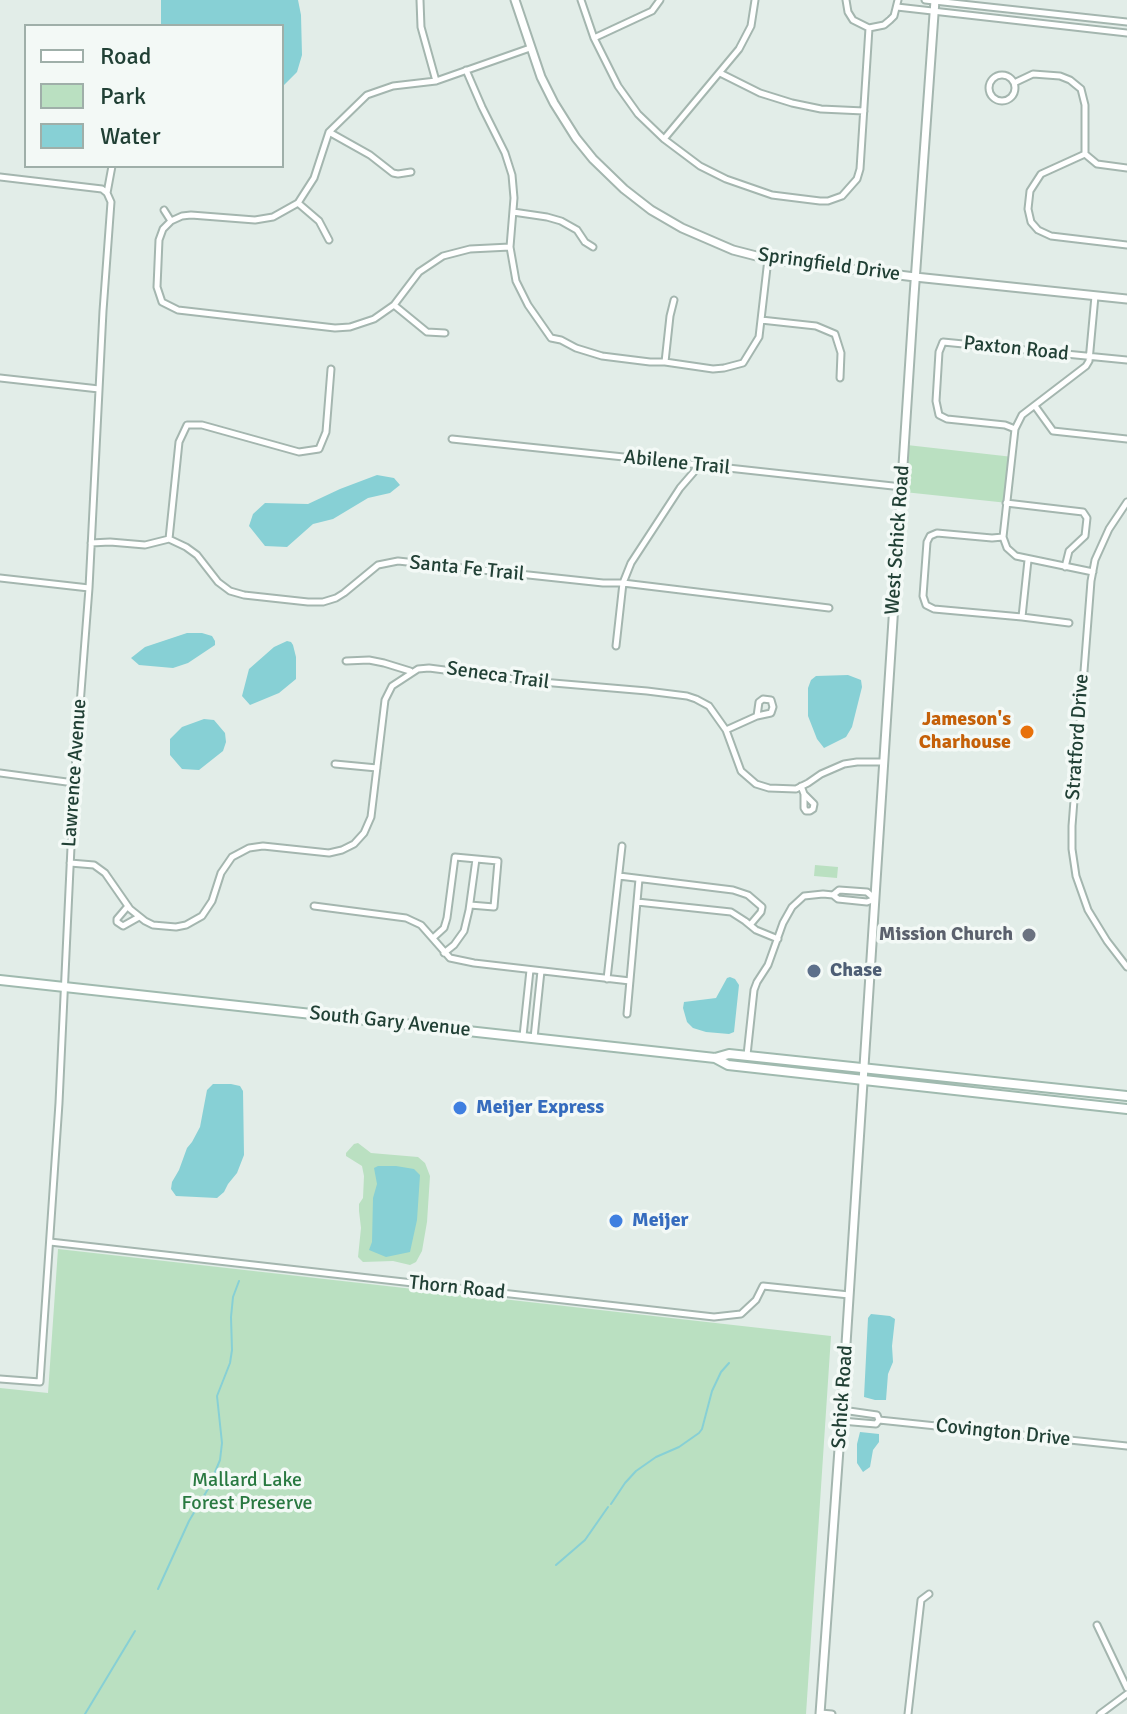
<!DOCTYPE html>
<html>
<head>
<meta charset="utf-8">
<style>
  body { margin:0 }
  #map { position:relative; width:1127px; height:1714px; overflow:hidden; background:#e2ede8; font-family:Signika,sans-serif }
  canvas { display:block }
  .legend { position:absolute; left:24px; top:24px; width:260px; height:144px; box-sizing:border-box; background:#f3f9f6; border:2px solid #9fafa9; margin:0; padding:10px 14px; list-style:none; font-size:24px; color:#214035 }
  .legend li { display:flex; align-items:center; gap:16px; height:40px }
  .legend b { width:40px; border:2px solid #9fafa9 }
</style>
</head>
<body>
<div id="map">
<canvas width="1127" height="1714"></canvas>
<ul class="legend">
<li><b style="height:10px;background:#fff"></b>Road</li>
<li><b style="height:22px;background:#bae0c1"></b>Park</li>
<li><b style="height:22px;background:#87d0d5"></b>Water</li>
</ul>
</div>
<script>
const ctx = document.querySelector('canvas').getContext('2d');
ctx.lineJoin = 'round';
function fillPath(path, color) { ctx.fillStyle = color; ctx.fill(path, 'evenodd'); }
const toPath = rows => new Path2D(rows.map(r => 'M' + r).join(''));
function strokePath(path, color, width, dash) { ctx.strokeStyle = color; ctx.lineWidth = width; ctx.lineCap = dash ? 'butt' : 'round'; ctx.setLineDash(dash || []); ctx.stroke(path); }
function drawText(font, color, halo, rows, align = 'center') {
  ctx.font = font + ' Signika,sans-serif'; ctx.lineWidth = 7; ctx.setLineDash([]); ctx.textBaseline = 'middle'; ctx.strokeStyle = halo; ctx.fillStyle = color; for (const [text, x, y, turn = 0] of rows) {
    ctx.save(); ctx.translate(x, y); ctx.rotate((+turn || 0) * Math.PI / 180); ctx.textAlign = isNaN(turn) ? turn : align; if (halo) ctx.strokeText(text, 0, 0); ctx.fillText(text, 0, 0); ctx.restore();
  }
}
fillPath(toPath([
  [907,445,1013,457,1008,503,904,492],
  [815,865,838,867,837,878,814,876],
  [358,1143,371,1153,418,1157,425,1163,430,1176,427,1222,422,1251,416,1262,410,1265,393,1261,363,1262,358,1257,361,1228,359,1211,359,1204,363,1198,364,1176,362,1166,346,1156,346,1153,354,1144],
  [58,1249,831,1336,806,1714,0,1714,0,1388,48,1393]
]), '#bae0c1');
fillPath(toPath([
  [161,0,298,0,301,15,302,55,297,72,282,87,282,26,161,26],
  [377,475,394,478,400,485,390,493,368,498,333,519,313,524,287,547,265,546,249,526,253,514,265,503,308,504,340,489],
  [187,633,202,633,212,636,215,641,215,645,188,663,173,668,139,665,131,658,145,647],
  [287,641,291,642,293,645,296,657,296,679,279,693,250,705,242,696,249,669,274,647],
  [848,675,861,680,862,687,852,727,846,737,824,748,817,739,808,716,808,688,811,680,816,676],
  [204,719,214,720,225,733,226,742,223,751,199,770,182,769,170,755,170,739,182,727],
  [730,977,735,979,739,985,734,1032,729,1034,706,1032,693,1028,687,1022,683,1008,684,1002,716,998,727,978],
  [213,1084,231,1084,240,1086,243,1091,244,1155,237,1173,228,1184,224,1192,217,1198,176,1196,171,1189,172,1182,179,1170,187,1148,192,1142,200,1127,207,1090],
  [378,1166,396,1166,414,1169,420,1175,417,1220,410,1252,386,1257,369,1250,372,1242,373,1198,377,1184,374,1168],
  [871,1314,890,1316,895,1319,892,1346,893,1362,888,1374,886,1400,875,1400,864,1397,868,1318],
  [860,1432,879,1434,879,1442,873,1450,870,1467,863,1472,857,1463,857,1444]
]), '#87d0d5');
strokePath(toPath([
  [611,1504,625,1483,636,1471,656,1457,679,1447,699,1433,702,1429,712,1391,721,1372,729,1363],
  [556,1565,585,1540,608,1507],
  [158,1589,189,1521,208,1489,220,1460,222,1443,217,1396,230,1363,232,1350,231,1317,233,1297,239,1281],
  [85,1714,135,1631]
]), '#87d0d5', 2);
const minor = toPath([
  [420,0,421,27,436,81],
  [581,0,594,38,618,86,638,114,664,139,700,166,726,179,772,195,820,201,828,201,842,196,857,179,860,169,869,28],
  [846,0,848,12,853,20,869,28,884,25,890,20,894,16,898,0],
  [925,0,1127,22],
  [897,7,1127,33],
  [594,38,652,11,660,0],
  [466,70,482,107,505,153,512,175,514,198,510,247,516,281,528,305,551,338,561,340,576,348,602,356,650,362,665,362,713,369,724,368,743,363,759,337,768,259],
  [720,73,760,93,792,103,821,109,864,111],
  '989 88a13 13 0 1 1 26 0a13 13 0 1 1-26 0Z',
  [1014,83,1033,74,1060,76,1070,80,1081,89,1085,105,1085,154],
  [329,132,370,155,393,173,398,174,411,172],
  [664,139,739,49,751,26,755,0],
  [1085,154,1041,174,1030,191,1028,209,1031,222,1038,230,1051,236,1127,245],
  [1085,154,1097,164,1127,168],
  [0,177,102,189,107,193],
  [298,203,319,221,329,240],
  [164,210,171,221],
  [513,212,547,217,561,221,577,230,585,242,593,247],
  [510,247,470,249,443,256,419,272,394,305,374,319,350,327,335,328,178,310,162,302,157,287,159,240,163,229,171,221,182,216,191,215,255,220,273,217,298,203,314,178,329,132,367,95,393,86,436,81,530,48],
  [394,305,427,332,445,333],
  [761,320,816,326,835,334,841,353,840,378],
  [665,362,670,316,674,300],
  [0,378,99,389],
  [1035,406,1053,431,1127,439],
  [1015,429,1005,425,947,419,939,415,936,401,939,352,943,342,1127,360],
  [452,439,700,465,706,468,719,467,902,487],
  [1127,502,1109,529,1095,560,1091,581,1072,826,1072,849,1076,876,1088,910,1107,941,1127,967],
  [1006,503,1083,512,1087,518,1085,536,1069,551,1065,567],
  [1003,537,992,538,937,533,930,536,927,542,923,596,926,605,934,609,1022,617,1028,560],
  [169,539,179,442,187,425,202,425,299,452,319,449,326,432,331,369],
  [91,543,110,542,145,545,169,539,186,547,197,555,218,582,230,591,244,595,308,602,323,602,336,598,344,593,378,565,398,561,603,583,623,583,829,608],
  [1093,572,1016,556,1007,548,1003,537,1015,429,1022,415,1086,366,1089,361,1095,296],
  [0,578,89,588],
  [1022,617,1069,623],
  [616,646,623,583,631,563,680,488,699,466],
  [346,661,369,660,384,663,410,671],
  [726,730,757,716,771,713,773,707,771,700,763,699,759,702,757,716],
  [335,764,377,768],
  [0,773,74,783],
  [801,786,804,794,814,804,813,809,810,811,806,811,804,808,804,794],
  [70,863,94,865,105,873,130,909,145,921,153,925,176,927,186,925,202,916,212,901,221,873,232,857,249,848,263,846,329,853,342,850,354,844,364,833,371,817,385,700,392,686,418,669,429,668,530,681,647,691,687,696,696,699,709,706,726,730,741,771,756,784,769,788,796,789,808,783,821,774,844,764,857,762,884,762],
  [619,876,733,890,748,895,762,907,761,912,750,925],
  [833,895,839,890,867,892,875,899],
  [637,902,731,912,745,921,756,930,778,939],
  [128,906,117,919,117,922,123,926,139,917],
  [314,906,406,918,421,925,450,958,474,963,630,981],
  [433,938,444,928,447,918,455,857,498,861,494,907,470,905],
  [444,953,454,945,464,931,469,910,476,859],
  [607,979,622,846],
  [627,1014,639,879],
  [523,1036,530,970],
  [534,1038,541,971],
  [747,1055,754,990,757,982,768,965,783,923,792,907,804,896,823,894,833,895,838,899,867,902,875,899],
  [50,1242,714,1317,741,1314,756,1300,763,1286,849,1295],
  [0,1379,40,1382,59,1103,74,783,89,588,103,311,111,202,107,193,112,166],
  [842,1410,877,1415,879,1420],
  [841,1421,876,1424,879,1420,1127,1446],
  [1097,1625,1127,1688],
  [820,1713,832,1714],
  [908,1714,921,1600,929,1594],
  [1100,1714,1127,1694]
]);
const tertiary = toPath([
  [515,0,541,77,554,103,576,138,593,159,624,189,651,210,682,228,733,250,768,259,915,277,1127,299],
  [820,1714,841,1421,914,296,935,0]
]);
const secondary = toPath([
  [0,980,715,1058,729,1054,1127,1096],
  [715,1058,728,1065,1127,1109]
]);
strokePath(minor, '#a4b6af', 9);
strokePath(tertiary, '#a4b6af', 11);
strokePath(secondary, '#a0baaf', 12);
strokePath(minor, '#fff', 5);
strokePath(tertiary, '#fff', 7);
strokePath(secondary, '#fff', 8);
for (const [x, y, r, color] of [
  [1027,732,8,"#e8710a"],
  [1029,935,8,"#6b7280"],
  [814,971,8,"#5c6f8a"],
  [460,1108,8,"#3f7fe0"],
  [616,1221,8,"#3f7fe0"]
]) { const dot = new Path2D(); dot.arc(x, y, r, 0, 2 * Math.PI); ctx.fillStyle = color; ctx.fill(dot); strokePath(dot, '#f3f9f6', 3); }
drawText('20px', '#214035', '#f3f9f6', [
  ["Springfield Drive",829,265,8],
  ["Paxton Road",1016,349,6],
  ["Abilene Trail",677,463,6],
  ["West Schick Road",898,540,-86],
  ["Santa Fe Trail",467,569,6],
  ["Seneca Trail",498,676,8],
  ["Stratford Drive",1078,737,-86],
  ["Lawrence Avenue",75,773,-86],
  ["South Gary Avenue",390,1022,6],
  ["Thorn Road",457,1288,6],
  ["Schick Road",843,1397,-86],
  ["Covington Drive",1003,1433,6]
]);
drawText('bold 20px', '#c56008', '#f3f9f6', [
  ["Jameson's",1011,720],
  ["Charhouse",1011,743]
], 'right');
drawText('bold 20px', '#5b616d', '#f3f9f6', [
  ["Mission Church",1013,935]
], 'right');
drawText('bold 20px', '#4e5e75', '#f3f9f6', [
  ["Chase",830,971]
], 'left');
drawText('bold 20px', '#366cbe', '#f3f9f6', [
  ["Meijer Express",476,1108],
  ["Meijer",632,1221]
], 'left');
drawText('20px', '#297941', '#f3f9f6', [
  ["Mallard Lake",247,1481],
  ["Forest Preserve",247,1504]
]);
</script>
</body>
</html>
